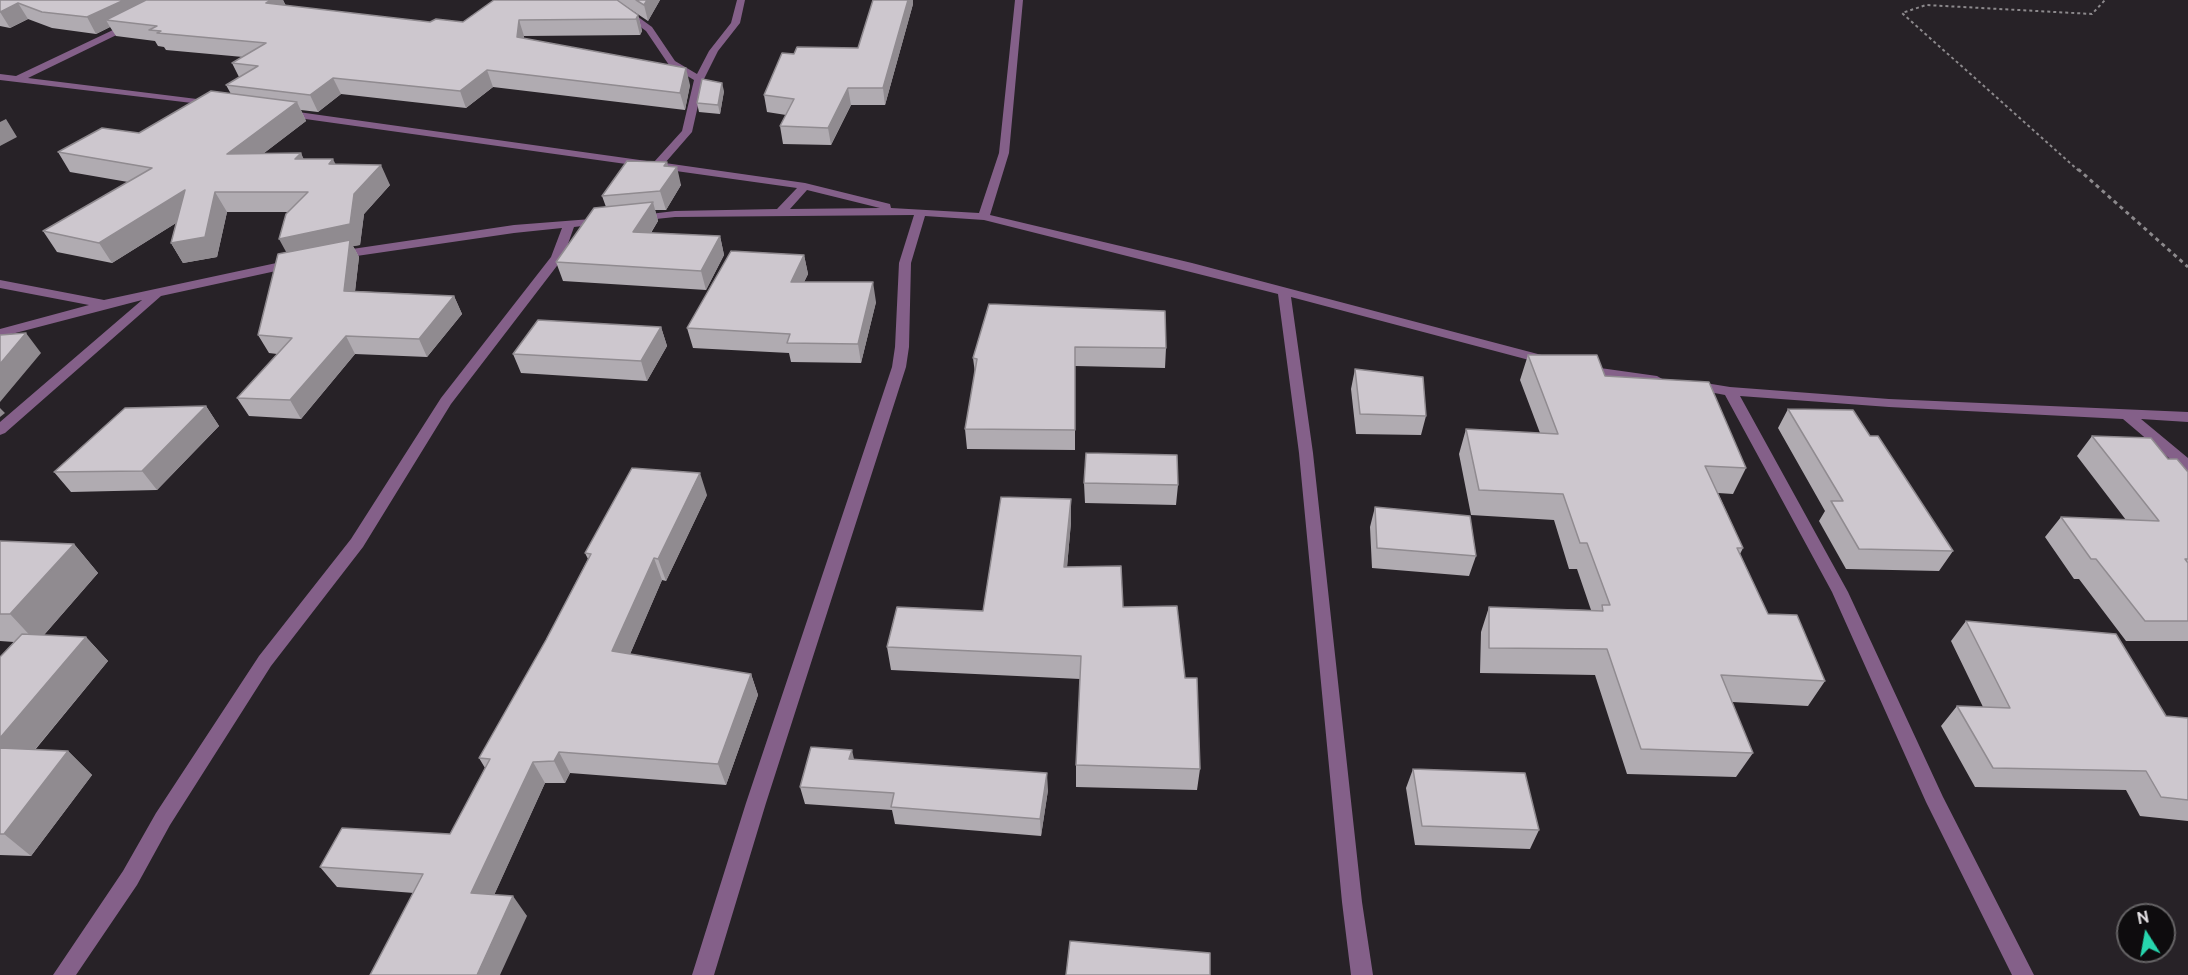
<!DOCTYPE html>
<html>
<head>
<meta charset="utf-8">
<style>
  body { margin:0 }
  #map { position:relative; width:2188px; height:975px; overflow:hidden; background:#272227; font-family:Ubuntu,sans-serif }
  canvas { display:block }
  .north { position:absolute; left:2116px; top:903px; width:60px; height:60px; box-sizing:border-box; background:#0e0c0e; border:2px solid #656365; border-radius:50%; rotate:349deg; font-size:16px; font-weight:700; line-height:24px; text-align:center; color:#e8e5e8 }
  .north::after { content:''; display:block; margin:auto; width:21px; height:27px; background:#27d5ad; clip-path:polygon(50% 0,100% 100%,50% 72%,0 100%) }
</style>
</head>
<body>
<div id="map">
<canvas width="2188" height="975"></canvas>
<div class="north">N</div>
</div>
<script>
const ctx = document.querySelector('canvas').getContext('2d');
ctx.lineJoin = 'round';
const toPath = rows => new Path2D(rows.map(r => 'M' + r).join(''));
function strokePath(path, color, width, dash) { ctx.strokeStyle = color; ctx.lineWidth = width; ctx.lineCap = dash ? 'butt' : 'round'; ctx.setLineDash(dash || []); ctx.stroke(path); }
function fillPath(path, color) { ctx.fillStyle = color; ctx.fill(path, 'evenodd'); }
strokePath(toPath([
  [2079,171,1902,13,1926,5,2092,14,2105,0]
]), '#8c898c', 2, [3, 3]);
strokePath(toPath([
  [2078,169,2188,267]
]), '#8c898c', 3, [4, 4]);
fillPath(toPath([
  [585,0,619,3,652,27,675,61,697,74,709,51,731,23,737,0,745,0,740,23,718,51,704,79,692,132,665,163,805,183,890,204,891,208,979,213,999,153,1015,0,1023,0,1009,153,990,215,1192,263,1553,358,1555,361,1548,365,1291,297,1313,453,1362,902,1373,975,1351,975,1342,902,1299,453,1278,294,984,220,925,216,911,263,909,347,906,367,766,803,714,975,692,975,746,803,892,367,895,347,899,263,914,215,675,217,637,221,631,218,633,216,675,211,777,209,797,188,284,116,279,113,284,110,654,162,682,131,694,80,669,65,646,31,619,11,613,7,585,0],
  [807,190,880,208,790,209,807,190],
  [132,21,135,22,135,26,28,78,213,101,218,104,217,106,0,80,0,74,16,76,132,21],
  [604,218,610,221,608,223,574,227,563,258,451,404,363,547,271,666,170,825,137,885,76,975,53,975,123,871,156,813,259,656,351,539,441,398,551,257,562,228,514,233,336,259,332,258,332,252,514,225,604,218],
  [295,259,301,263,299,266,161,296,5,433,0,435,0,422,142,300,0,337,0,329,89,305,0,288,0,280,104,300,295,259],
  [1586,366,1657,376,1664,380,1657,384,1581,373,1579,370,1581,367,1586,366],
  [1693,381,1730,387,1889,399,2188,412,2188,422,2141,419,2188,458,2188,471,2183,470,2123,419,1889,407,1740,396,1848,592,1943,797,2034,975,2012,975,1926,802,1832,592,1725,395,1688,388,1686,385,1693,381]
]), '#846089');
fillPath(toPath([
  [0,0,283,0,286,6,430,22,463,22,494,0,660,0,648,21,618,1,638,15,642,31,640,35,524,36,524,38,690,85,685,110,493,87,466,108,341,94,318,112,301,110,306,121,264,153,301,153,303,159,336,164,390,185,364,214,360,245,353,246,359,257,355,291,454,296,462,314,427,357,355,354,301,419,249,416,237,398,277,354,269,353,258,335,287,252,288,212,227,212,217,257,183,263,171,243,176,223,112,263,57,252,43,231,128,182,70,172,58,152,139,133,231,94,226,85,239,77,232,63,243,57,166,50,164,47,158,46,155,41,116,36,110,27,96,34,52,28,28,19,10,28,0,26],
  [873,0,913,0,913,4,885,105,851,105,831,145,783,144,780,126,786,115,767,112,764,95,794,54,858,48],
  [724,91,720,114,699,112,697,103],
  [668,166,681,185,666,210,655,210,658,221,651,233,720,236,724,255,706,290,563,281,556,262,606,207,602,196],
  [804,255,808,274,804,282,876,302,861,363,791,362,789,353,693,348,687,328],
  [1165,311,1166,348,1165,368,1075,366,1075,450,967,449,965,429,975,373,973,358],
  [661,327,667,346,647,381,521,373,513,354],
  [1528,355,1605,376,1746,468,1733,494,1718,493,1743,548,1740,554,1768,614,1825,681,1808,706,1732,702,1753,753,1736,777,1627,774,1595,675,1480,673,1481,632,1489,607,1591,610,1577,569,1569,569,1554,520,1471,515,1459,454,1466,429,1540,433,1520,380],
  [1355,369,1426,416,1421,435,1356,434,1351,389],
  [206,406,219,426,157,490,71,492,54,472],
  [1788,409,1870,436,1953,551,1939,571,1846,569,1819,521,1825,511,1778,428],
  [2092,436,2168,459,2188,472,2188,641,2126,641,2079,579,2074,579,2045,537,2061,517,2126,520,2077,456],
  [1084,483,1178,485,1176,505,1085,503],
  [707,495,666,581,662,580,630,654,751,674,758,695,726,785,570,773,565,783,545,783,494,895,527,916,414,893,337,887,320,867,450,834,485,768,479,758,546,640,588,559,585,553],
  [1071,499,1071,522,1067,567,1123,607,1185,678,1200,769,1197,790,1076,787,1076,765,1080,679,891,670,887,647,983,611],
  [1375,507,1476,556,1469,576,1372,568,1370,527],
  [0,541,74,544,98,573,44,635,86,637,108,661,35,750,68,751,92,775,31,856,0,855,0,657,14,642,0,641],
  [1966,621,2166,716,2188,718,2188,821,2140,816,2126,790,1975,787,1941,726,1957,706,1983,707,1951,641],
  [854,759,1048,790,1041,836,895,824,892,810,805,804,800,787],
  [1413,769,1539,830,1530,849,1415,845,1406,788]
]), '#b0abb1');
fillPath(toPath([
  [124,0,165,0,106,20,110,27,96,34,87,17],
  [271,0,283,0,288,10,266,3],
  [647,0,660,0,648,21,644,5],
  [908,0,913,0,913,4,885,105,883,88],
  [18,3,28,19,10,28,0,12],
  [638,15,642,31,640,35,636,19],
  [519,20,524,36,523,53,517,37],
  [686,68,690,85,685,110,680,93],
  [487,70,493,87,466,108,460,91],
  [333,78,341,94,318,112,310,95],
  [722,83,724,91,720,114,718,105],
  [848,88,851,105,831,145,828,128],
  [297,102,306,121,238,173,227,154],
  [6,119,17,137,0,146,0,122],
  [301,153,310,173,295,159],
  [333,159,343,179,329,164],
  [667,162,671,176,677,167,681,185,666,210,660,191,664,166],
  [381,165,390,185,364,214,360,245,353,246,359,257,353,309,290,259,279,239,354,194],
  [185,190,197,210,112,263,99,243],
  [215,192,227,212,217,257,183,263,171,243],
  [653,202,658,221,639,251,633,232],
  [720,236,724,255,706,290,701,271],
  [804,255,808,274,795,301,791,282],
  [873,282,876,302,861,363,858,344],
  [454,296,462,314,427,357,419,339],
  [661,327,667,346,647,381,641,361],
  [26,333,41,353,0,402,0,364],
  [346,336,355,354,301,419,290,400],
  [206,406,219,426,157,490,142,471],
  [0,408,5,413,0,417],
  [700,473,707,495,666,581,658,559],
  [1071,499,1071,522,1065,590,1064,567],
  [74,544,98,573,37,643,10,614],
  [654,558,662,580,622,673,612,651],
  [86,637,108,661,17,771,0,755,0,738],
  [751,674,758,695,726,785,718,764],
  [852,750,856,768,849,759],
  [68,751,92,775,31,856,4,834],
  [559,752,570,773,565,783,554,761],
  [533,762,545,783,486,913,471,893],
  [1047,773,1048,790,1041,836,1040,819],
  [513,896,527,916,500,975,477,975]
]), '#908b90');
const building = toPath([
  [0,0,124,0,87,17,42,12,18,3,0,12,0,0],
  [146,0,271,0,266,3,430,22,436,19,463,22,494,0,617,0,638,15,636,19,519,20,517,37,686,68,680,93,487,70,460,91,333,78,310,95,226,85,258,66,232,63,266,43,157,33,161,31,149,30,157,26,106,20,146,0],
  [636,0,647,0,644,5,636,0],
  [873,0,908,0,883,88,848,88,828,128,780,126,794,99,764,95,782,53,794,54,797,47,858,48,873,0],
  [702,79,722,83,718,105,697,103,702,79],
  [211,91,297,102,227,154,301,153,295,159,333,159,329,164,381,165,354,194,350,224,279,239,286,214,308,192,215,192,205,237,171,243,185,190,99,243,43,231,152,168,58,152,102,128,139,133,211,91],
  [627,161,667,162,664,166,677,167,660,191,602,196,627,161],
  [653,202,633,232,720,236,701,271,556,262,594,208,653,202],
  [350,240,344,291,454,296,419,339,346,336,290,400,237,398,292,338,258,335,278,254,350,240],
  [731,251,804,255,791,282,873,282,858,344,787,343,790,334,687,328,731,251],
  [989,304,1165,311,1166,348,1075,347,1075,430,965,429,977,359,973,358,989,304],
  [538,320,661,327,641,361,513,354,538,320],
  [26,333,0,364,0,335,26,333],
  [1528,355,1597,355,1605,376,1709,382,1746,468,1705,466,1743,548,1737,548,1768,614,1797,615,1825,681,1721,675,1753,753,1641,749,1607,649,1489,648,1489,607,1603,611,1602,605,1610,605,1587,543,1580,543,1563,494,1479,490,1466,429,1558,434,1528,355],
  [1355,369,1423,377,1426,416,1360,414,1355,369],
  [206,406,142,471,54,472,125,408,206,406],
  [1788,409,1853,410,1870,436,1878,436,1953,551,1859,549,1831,501,1843,501,1788,409],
  [2092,436,2151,438,2168,459,2177,459,2188,472,2188,559,2185,559,2188,563,2188,621,2145,621,2096,559,2091,559,2061,517,2159,521,2092,436],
  [1086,453,1177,455,1178,485,1084,483,1086,453],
  [632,468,700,473,658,559,654,558,612,651,751,674,718,764,559,752,554,761,533,762,471,893,513,896,477,975,370,975,423,874,320,867,342,828,450,834,490,759,479,758,546,640,591,554,585,553,632,468],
  [1001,497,1071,499,1064,567,1121,566,1123,607,1177,606,1185,678,1197,678,1200,769,1076,765,1081,656,887,647,897,607,983,611,1001,497],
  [1375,507,1470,516,1476,556,1377,548,1375,507],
  [0,541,74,544,10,614,0,614,0,541],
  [1966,621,2116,634,2166,716,2188,718,2188,800,2161,797,2146,771,1993,768,1957,706,2010,708,1966,621],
  [22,634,86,637,0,738,0,657,22,634],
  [811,747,852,750,849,759,1047,773,1040,819,891,807,894,793,800,787,811,747],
  [0,748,68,751,4,834,0,834,0,748],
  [1413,769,1525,773,1539,830,1422,826,1413,769],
  [1070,941,1210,953,1210,975,1066,975,1070,941]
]);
fillPath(building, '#cdc7ce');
strokePath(building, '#908b90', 1.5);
</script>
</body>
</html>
